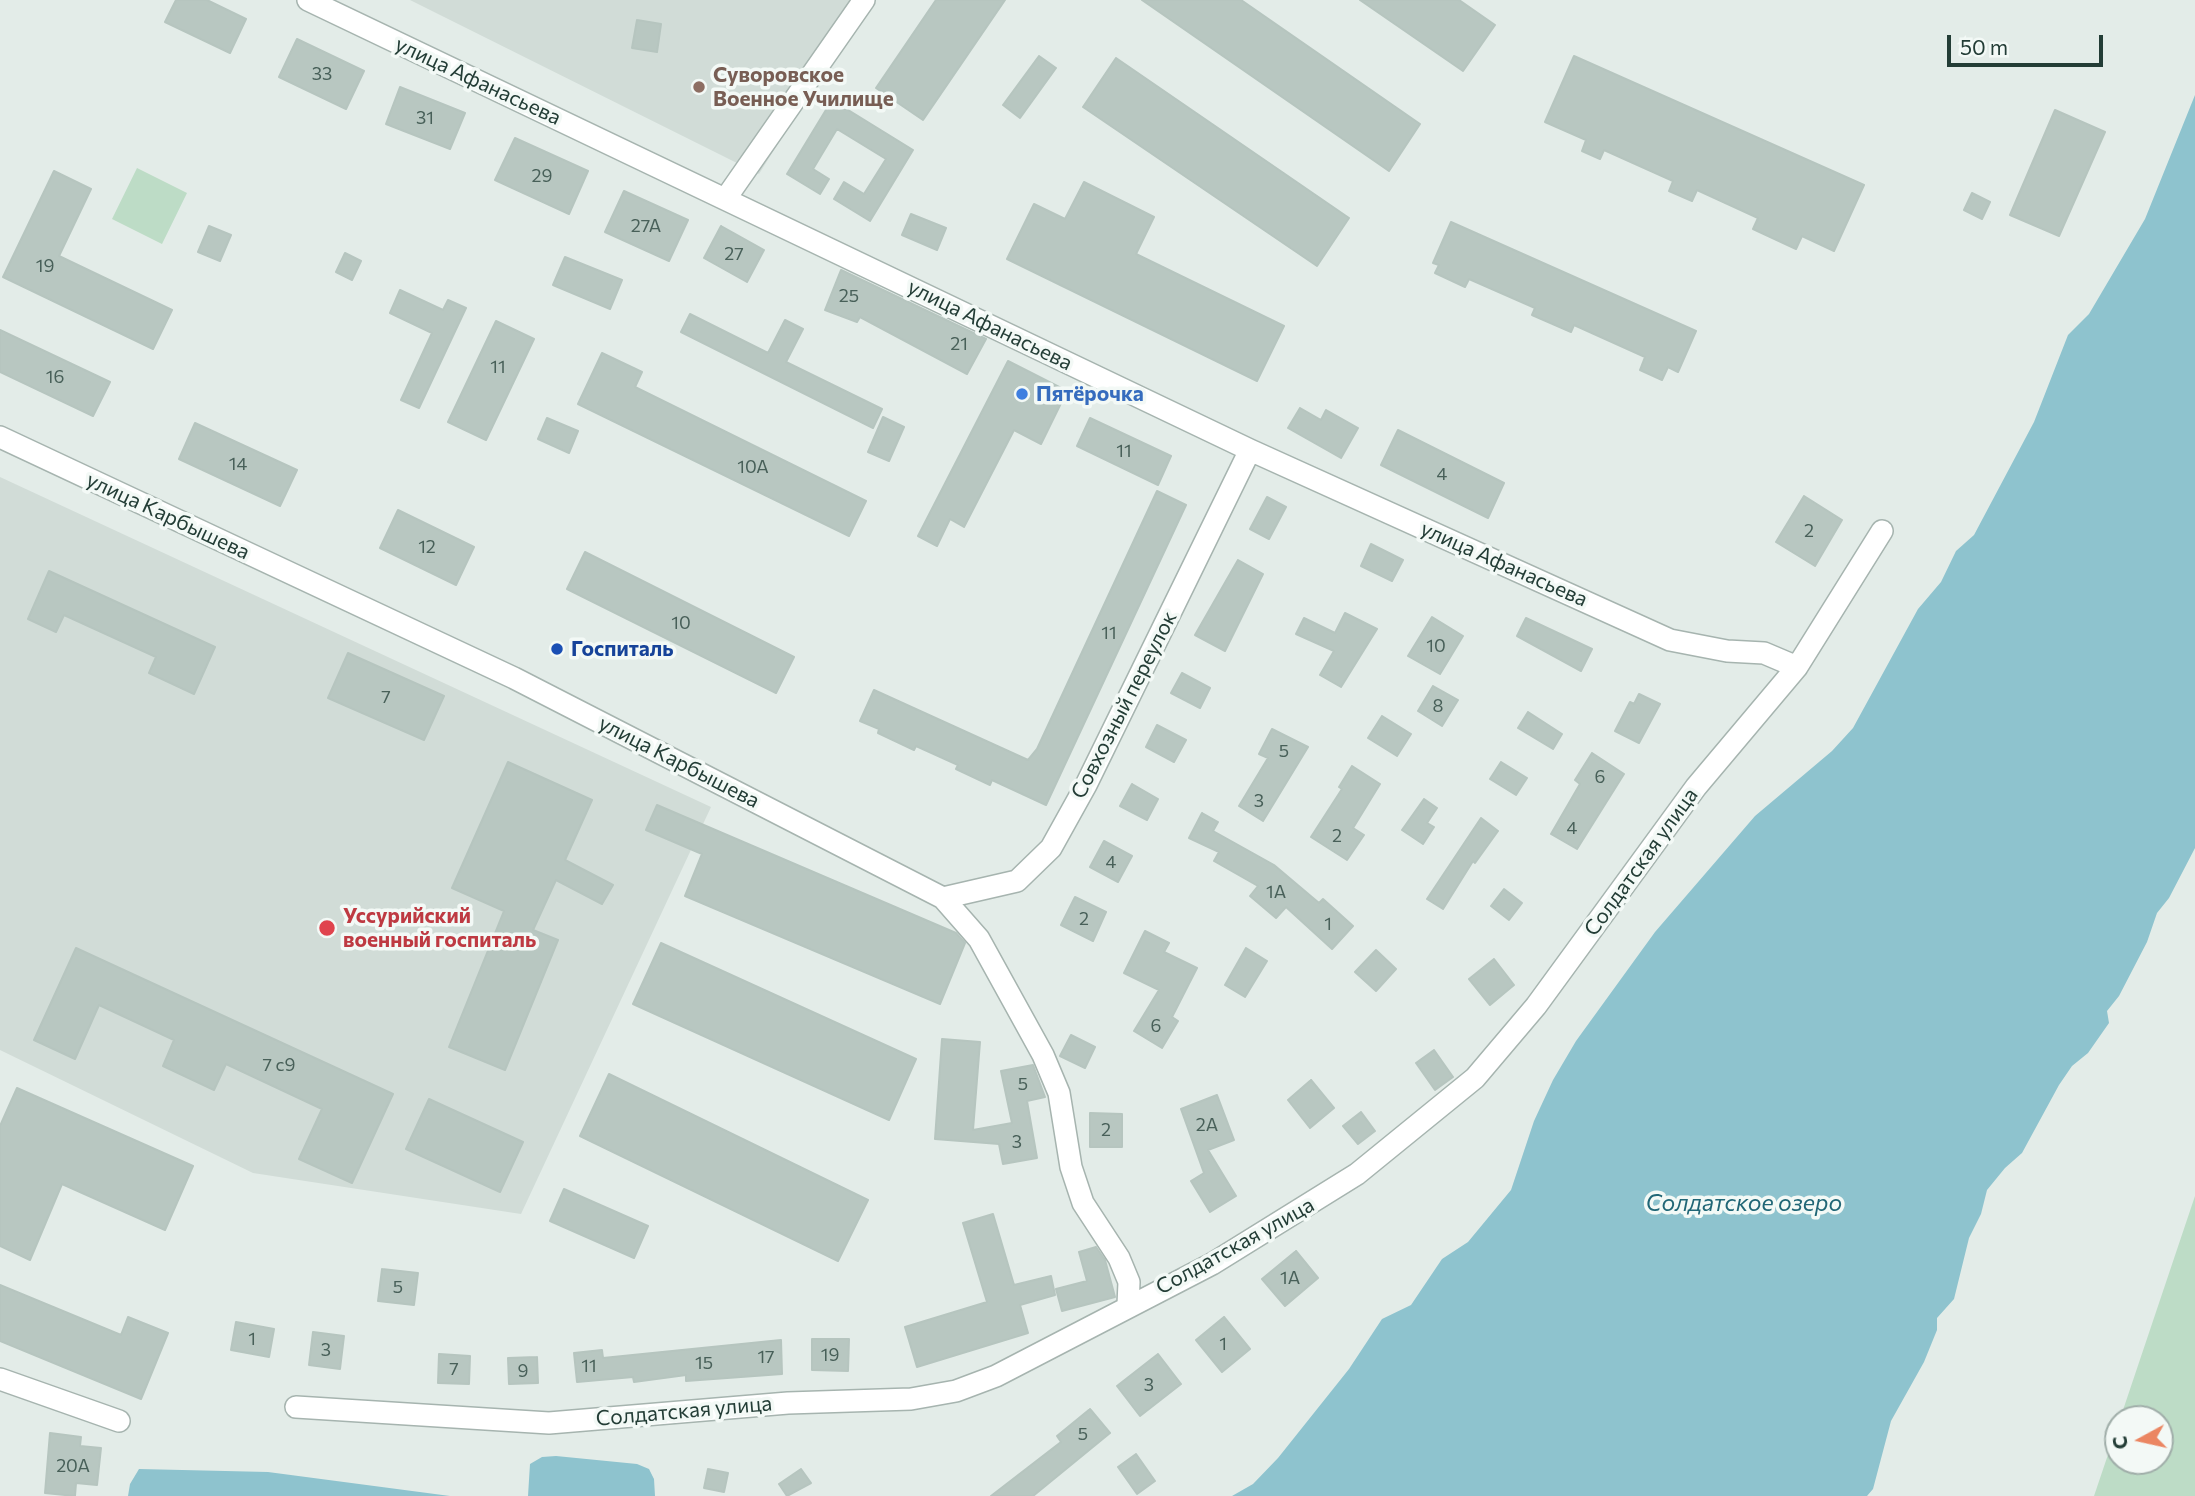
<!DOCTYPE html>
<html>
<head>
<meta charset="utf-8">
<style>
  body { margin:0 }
  #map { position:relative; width:2195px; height:1496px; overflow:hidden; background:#e3ece8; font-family:Commissioner,sans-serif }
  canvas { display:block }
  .north { position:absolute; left:2104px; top:1405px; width:70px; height:70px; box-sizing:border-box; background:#f3f9f6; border:2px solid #a0aea9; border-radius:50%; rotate:262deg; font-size:19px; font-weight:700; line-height:28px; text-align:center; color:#233d36 }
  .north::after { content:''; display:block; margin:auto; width:24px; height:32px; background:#eb8662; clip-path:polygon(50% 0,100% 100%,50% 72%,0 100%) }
  .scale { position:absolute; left:1947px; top:35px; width:156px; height:32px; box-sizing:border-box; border:4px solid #233d36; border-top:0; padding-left:9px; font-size:21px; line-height:24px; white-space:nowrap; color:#233d36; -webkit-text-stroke:5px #f3f9f6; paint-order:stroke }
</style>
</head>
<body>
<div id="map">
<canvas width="2195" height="1496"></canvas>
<div class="north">С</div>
<div class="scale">50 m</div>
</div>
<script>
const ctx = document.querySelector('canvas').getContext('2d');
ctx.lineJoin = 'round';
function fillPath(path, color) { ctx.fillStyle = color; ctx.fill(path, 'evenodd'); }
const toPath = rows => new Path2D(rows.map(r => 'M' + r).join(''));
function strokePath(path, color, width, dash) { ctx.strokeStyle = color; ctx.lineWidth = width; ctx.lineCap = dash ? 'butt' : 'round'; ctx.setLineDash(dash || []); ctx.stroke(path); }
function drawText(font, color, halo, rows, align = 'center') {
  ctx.font = font + ' Commissioner,sans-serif'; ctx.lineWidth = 7; ctx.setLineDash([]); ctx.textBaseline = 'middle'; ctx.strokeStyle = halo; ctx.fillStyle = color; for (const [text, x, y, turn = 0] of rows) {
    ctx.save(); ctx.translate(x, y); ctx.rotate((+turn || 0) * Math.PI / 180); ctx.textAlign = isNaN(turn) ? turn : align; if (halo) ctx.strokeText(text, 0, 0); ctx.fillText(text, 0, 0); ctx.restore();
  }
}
fillPath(toPath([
  [410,0,868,0,759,174],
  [0,477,711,807,521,1214,253,1173,0,1050]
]), '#d1dcd7');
fillPath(toPath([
  [137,168,187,193,162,244,112,219],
  [2195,1196,2195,1496,2094,1496,2118,1425,2118,1461,2160,1461,2160,1419,2120,1419]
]), '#bddcc6');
fillPath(toPath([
  [2195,95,2195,848,2169,898,2157,913,2147,942,2119,996,2107,1011,2109,1023,2088,1053,2072,1066,2059,1085,2022,1153,2005,1168,1987,1190,1981,1214,1969,1238,1954,1299,1937,1318,1937,1330,1924,1362,1891,1421,1873,1489,1867,1496,1232,1496,1253,1484,1278,1458,1349,1369,1382,1319,1411,1305,1442,1259,1468,1242,1511,1190,1534,1121,1553,1080,1576,1041,1655,932,1755,816,1832,751,1853,728,1918,609,1941,582,1956,551,1974,535,2034,422,2068,335,2089,314,2145,219],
  [556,1456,637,1464,649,1469,654,1479,655,1496,528,1496,530,1464,542,1457],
  [139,1469,268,1472,450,1496,128,1496,130,1484]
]), '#8ec3ce');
const building = toPath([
  [176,0,207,0,246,19,230,53,165,22,176,0],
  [936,0,1005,0,923,120,876,88,936,0],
  [1142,0,1241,0,1420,124,1389,171,1142,0],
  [1360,0,1459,0,1495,25,1463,71,1360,0],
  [637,20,661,24,657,52,632,48,637,20],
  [297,39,364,71,346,109,279,77,297,39],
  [1039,56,1056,68,1020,118,1003,105,1039,56],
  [1574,56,1864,185,1834,251,1802,236,1796,249,1753,229,1758,218,1697,190,1692,201,1669,191,1673,181,1604,150,1600,159,1582,151,1586,140,1545,122,1574,56],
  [1116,58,1349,218,1317,266,1083,107,1116,58],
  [400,87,465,113,450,149,386,124,400,87],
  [832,100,913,150,870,221,834,199,844,182,864,194,886,159,837,129,813,169,829,179,820,194,787,174,832,100],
  [2055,110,2105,132,2059,236,2010,215,2055,110],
  [515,138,588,171,569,214,495,180,515,138],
  [54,171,91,189,59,256,172,310,153,349,3,277,54,171],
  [1084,182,1154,217,1136,254,1284,326,1257,381,1007,259,1034,204,1065,219,1084,182],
  [624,191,688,220,669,261,605,232,624,191],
  [1972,193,1990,202,1982,219,1964,210,1972,193],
  [911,214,946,228,937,250,902,235,911,214],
  [1451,222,1696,331,1678,372,1668,367,1662,380,1640,370,1645,357,1574,325,1571,332,1532,315,1535,308,1469,279,1465,287,1435,273,1439,265,1433,263,1451,222],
  [209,226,231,235,220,261,198,252,209,226],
  [721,226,764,250,747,282,704,258,721,226],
  [345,253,361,261,352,280,336,272,345,253],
  [565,257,622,280,610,309,553,285,565,257],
  [841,270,986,339,967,374,860,317,857,322,825,310,841,270],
  [400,290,443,310,448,300,466,308,419,408,401,400,432,333,390,313,400,290],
  [690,314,768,353,785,320,803,329,786,362,882,409,873,428,681,332,690,314],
  [496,321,534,339,486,440,448,422,496,321],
  [0,330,110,382,93,416,0,372,0,330],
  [602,353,642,372,635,387,866,501,849,536,578,404,602,353],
  [1008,361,1067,391,1041,444,1014,430,964,527,950,519,937,546,918,536,1008,361],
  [1300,408,1321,420,1326,410,1358,428,1341,458,1288,428,1300,408],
  [883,417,904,427,889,461,868,452,883,417],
  [547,418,578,431,569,453,538,439,547,418],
  [1090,418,1171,456,1158,485,1077,446,1090,418],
  [195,423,297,470,280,506,179,459,195,423],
  [1398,430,1504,483,1488,518,1381,465,1398,430],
  [1157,491,1186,505,1046,805,992,780,990,785,956,769,958,765,916,746,914,750,878,733,879,729,860,721,874,690,1028,760,1037,749,1157,491],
  [1804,496,1842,520,1815,566,1776,542,1804,496],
  [1267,497,1286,507,1269,539,1250,529,1267,497],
  [398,510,474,547,456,585,380,548,398,510],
  [1371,544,1403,560,1392,581,1361,566,1371,544],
  [585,552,794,657,776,693,567,589,585,552],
  [1238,560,1263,574,1225,651,1195,635,1238,560],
  [49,571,215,647,194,694,149,673,156,657,64,615,56,632,28,619,49,571],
  [1345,613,1377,629,1341,687,1320,675,1334,651,1296,634,1304,618,1335,633,1345,613],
  [1432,617,1463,636,1440,674,1408,656,1432,617],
  [1526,618,1592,649,1581,671,1517,636,1526,618],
  [348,653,444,696,424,740,328,698,348,653],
  [1182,673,1210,688,1200,708,1171,693,1182,673],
  [1433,686,1458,700,1442,726,1418,711,1433,686],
  [1639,694,1660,704,1639,743,1615,731,1630,702,1634,704,1639,694],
  [1528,712,1562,734,1553,749,1518,728,1528,712],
  [1382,716,1411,734,1397,756,1368,738,1382,716],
  [1157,725,1186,740,1174,762,1146,747,1157,725],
  [1272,729,1308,747,1263,821,1239,806,1268,758,1259,754,1272,729],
  [1592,753,1624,774,1577,849,1551,834,1580,784,1575,780,1592,753],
  [508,762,592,800,565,860,613,885,602,904,556,880,533,930,558,940,505,1070,449,1047,504,911,452,888,508,762],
  [1501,762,1527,778,1516,795,1490,779,1501,762],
  [1352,766,1380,784,1353,828,1364,835,1347,860,1311,837,1342,789,1339,787,1352,766],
  [1132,784,1158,799,1147,820,1120,806,1132,784],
  [1424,799,1437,808,1427,823,1434,827,1423,844,1402,830,1424,799],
  [657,805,956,933,965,943,940,1004,685,896,702,854,646,830,657,805],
  [1202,813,1218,822,1213,831,1274,865,1319,903,1323,899,1353,926,1332,949,1286,907,1276,918,1250,896,1258,886,1214,861,1219,852,1189,838,1202,813],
  [1481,818,1498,831,1475,863,1473,861,1443,909,1427,899,1481,818],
  [1104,841,1132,856,1118,882,1090,867,1104,841],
  [1504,889,1522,903,1509,920,1491,906,1504,889],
  [1075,897,1106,912,1093,941,1061,925,1075,897],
  [1145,931,1169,943,1164,952,1197,968,1172,1017,1178,1021,1162,1048,1134,1031,1159,990,1124,973,1145,931],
  [661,943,916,1059,889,1120,633,1004,661,943],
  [76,948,393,1094,352,1183,299,1159,322,1109,226,1064,214,1090,163,1066,174,1040,99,1005,75,1059,34,1040,76,948],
  [1246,948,1267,961,1245,997,1225,985,1246,948],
  [1376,950,1396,969,1376,991,1355,972,1376,950],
  [1494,959,1514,985,1490,1005,1469,979,1494,959],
  [1071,1035,1095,1047,1085,1068,1060,1056,1071,1035],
  [942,1039,980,1042,973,1130,1012,1123,1001,1071,1033,1065,1045,1097,1027,1101,1037,1158,1003,1164,999,1144,935,1139,942,1039],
  [1434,1050,1453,1077,1435,1090,1416,1063,1434,1050],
  [609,1074,868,1200,838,1261,580,1136,609,1074],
  [1311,1080,1334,1108,1310,1128,1288,1100,1311,1080],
  [17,1088,193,1166,165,1230,62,1184,30,1260,0,1246,0,1126,17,1088],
  [1217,1095,1234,1140,1208,1150,1236,1196,1210,1212,1191,1181,1204,1173,1181,1109,1217,1095],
  [429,1099,523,1142,500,1192,406,1149,429,1099],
  [1361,1112,1375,1131,1358,1144,1343,1126,1361,1112],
  [1090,1113,1122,1114,1122,1147,1090,1147,1090,1113],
  [564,1189,648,1226,634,1258,550,1221,564,1189],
  [993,1214,1014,1285,1051,1276,1055,1295,1020,1305,1028,1333,917,1367,905,1327,987,1302,963,1223,993,1214],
  [1096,1247,1105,1260,1115,1297,1062,1311,1056,1289,1087,1281,1079,1252,1096,1247],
  [1296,1251,1318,1278,1285,1306,1262,1279,1296,1251],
  [382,1269,418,1273,414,1305,378,1301,382,1269],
  [0,1285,121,1335,128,1317,168,1333,141,1399,0,1341,0,1285],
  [1224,1317,1250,1349,1222,1372,1196,1340,1224,1317],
  [236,1322,274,1329,269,1357,231,1350,236,1322],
  [313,1332,344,1336,340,1369,309,1365,313,1332],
  [812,1339,849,1339,848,1371,812,1370,812,1339],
  [781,1340,782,1374,686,1381,686,1375,634,1382,633,1377,577,1382,574,1353,602,1350,603,1358,781,1340],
  [439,1354,470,1356,469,1384,438,1383,439,1354],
  [1158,1354,1181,1384,1140,1416,1117,1386,1158,1354],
  [537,1357,538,1383,509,1384,508,1358,537,1357],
  [1090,1409,1110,1433,1033,1496,991,1496,1061,1442,1057,1436,1090,1409],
  [50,1433,81,1437,80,1446,101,1448,97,1485,76,1483,75,1496,45,1493,50,1433],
  [1136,1454,1155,1481,1137,1494,1118,1467,1136,1454],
  [708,1469,728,1473,724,1492,704,1488,708,1469],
  [801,1469,811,1483,787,1496,779,1484,801,1469]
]);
fillPath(building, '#b8c7c1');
strokePath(building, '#b6c5bf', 2);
const minor = toPath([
  [308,0,1250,450,1670,640,1727,651,1764,653,1797,667],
  [726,198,864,0],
  [0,437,514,678,943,898,979,939,1043,1055,1059,1093,1071,1167,1083,1203,1119,1258,1129,1282,1128,1305],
  [943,898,1017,881,1051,848,1086,785,1250,450],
  [0,1379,119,1421],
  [296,1407,549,1423,788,1403,911,1399,956,1391,996,1376,1212,1264,1357,1174,1475,1078,1536,1006,1696,787,1797,667,1882,531]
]);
strokePath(minor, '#a6b4af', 24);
strokePath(minor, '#fff', 21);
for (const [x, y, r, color] of [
  [699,87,7,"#8d6e63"],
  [1022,394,7,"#3f7fe0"],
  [557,649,7,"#1a4fb4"],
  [327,928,9,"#e0444e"]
]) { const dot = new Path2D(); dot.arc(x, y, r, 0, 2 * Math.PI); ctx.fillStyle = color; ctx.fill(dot); strokePath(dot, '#f3f9f6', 2.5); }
drawText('18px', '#486059', null, [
  ["33",322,74],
  ["31",425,118],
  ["29",542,176],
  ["27А",646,226],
  ["27",734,254],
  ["19",45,266],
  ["25",849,296],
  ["21",959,344],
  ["11",498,367],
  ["16",55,377],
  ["11",1124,451],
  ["14",238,464],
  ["10А",753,467],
  ["4",1442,474],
  ["2",1809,531],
  ["12",427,547],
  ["10",681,623],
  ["11",1109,633],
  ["10",1436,646],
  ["7",386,697],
  ["8",1438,706],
  ["5",1284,751],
  ["6",1600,777],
  ["3",1259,801],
  ["4",1572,828],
  ["2",1337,836],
  ["4",1111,862],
  ["1А",1276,892],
  ["2",1084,919],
  ["1",1328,924],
  ["6",1156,1026],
  ["7 с9",279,1065],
  ["5",1023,1084],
  ["2А",1207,1125],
  ["2",1106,1130],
  ["3",1017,1142],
  ["1А",1290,1278],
  ["5",398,1287],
  ["1",252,1339],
  ["1",1223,1344],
  ["3",326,1350],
  ["19",830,1355],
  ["17",766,1357],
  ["15",704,1363],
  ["11",589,1366],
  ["7",454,1369],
  ["9",523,1371],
  ["3",1149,1385],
  ["5",1083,1434],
  ["20А",73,1466]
]);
drawText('bold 21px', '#785e54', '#f3f9f6', [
  ["Суворовское",713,75],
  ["Военное Училище",713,99]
], 'left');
drawText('21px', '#233d36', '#f3f9f6', [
  ["улица Афанасьева",478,81,25],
  ["улица Афанасьева",990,325,26],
  ["улица Карбышева",168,516,25],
  ["улица Афанасьева",1504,564,24],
  ["Совхозный переулок",1124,705,-63],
  ["улица Карбышева",679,762,27],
  ["Солдатская улица",1641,862,-54],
  ["Солдатская улица",1235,1246,-29],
  ["Солдатская улица",684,1411,-5]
]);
drawText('bold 21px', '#366cbe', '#f3f9f6', [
  ["Пятёрочка",1036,394]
], 'left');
drawText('bold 21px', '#164399', '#f3f9f6', [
  ["Госпиталь",571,649]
], 'left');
drawText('bold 21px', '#be3a42', '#f3f9f6', [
  ["Уссурийский",343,916],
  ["военный госпиталь",343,940]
], 'left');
drawText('italic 23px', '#206676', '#f3f9f6', [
  ["Солдатское озеро",1744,1203]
]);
</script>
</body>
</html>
